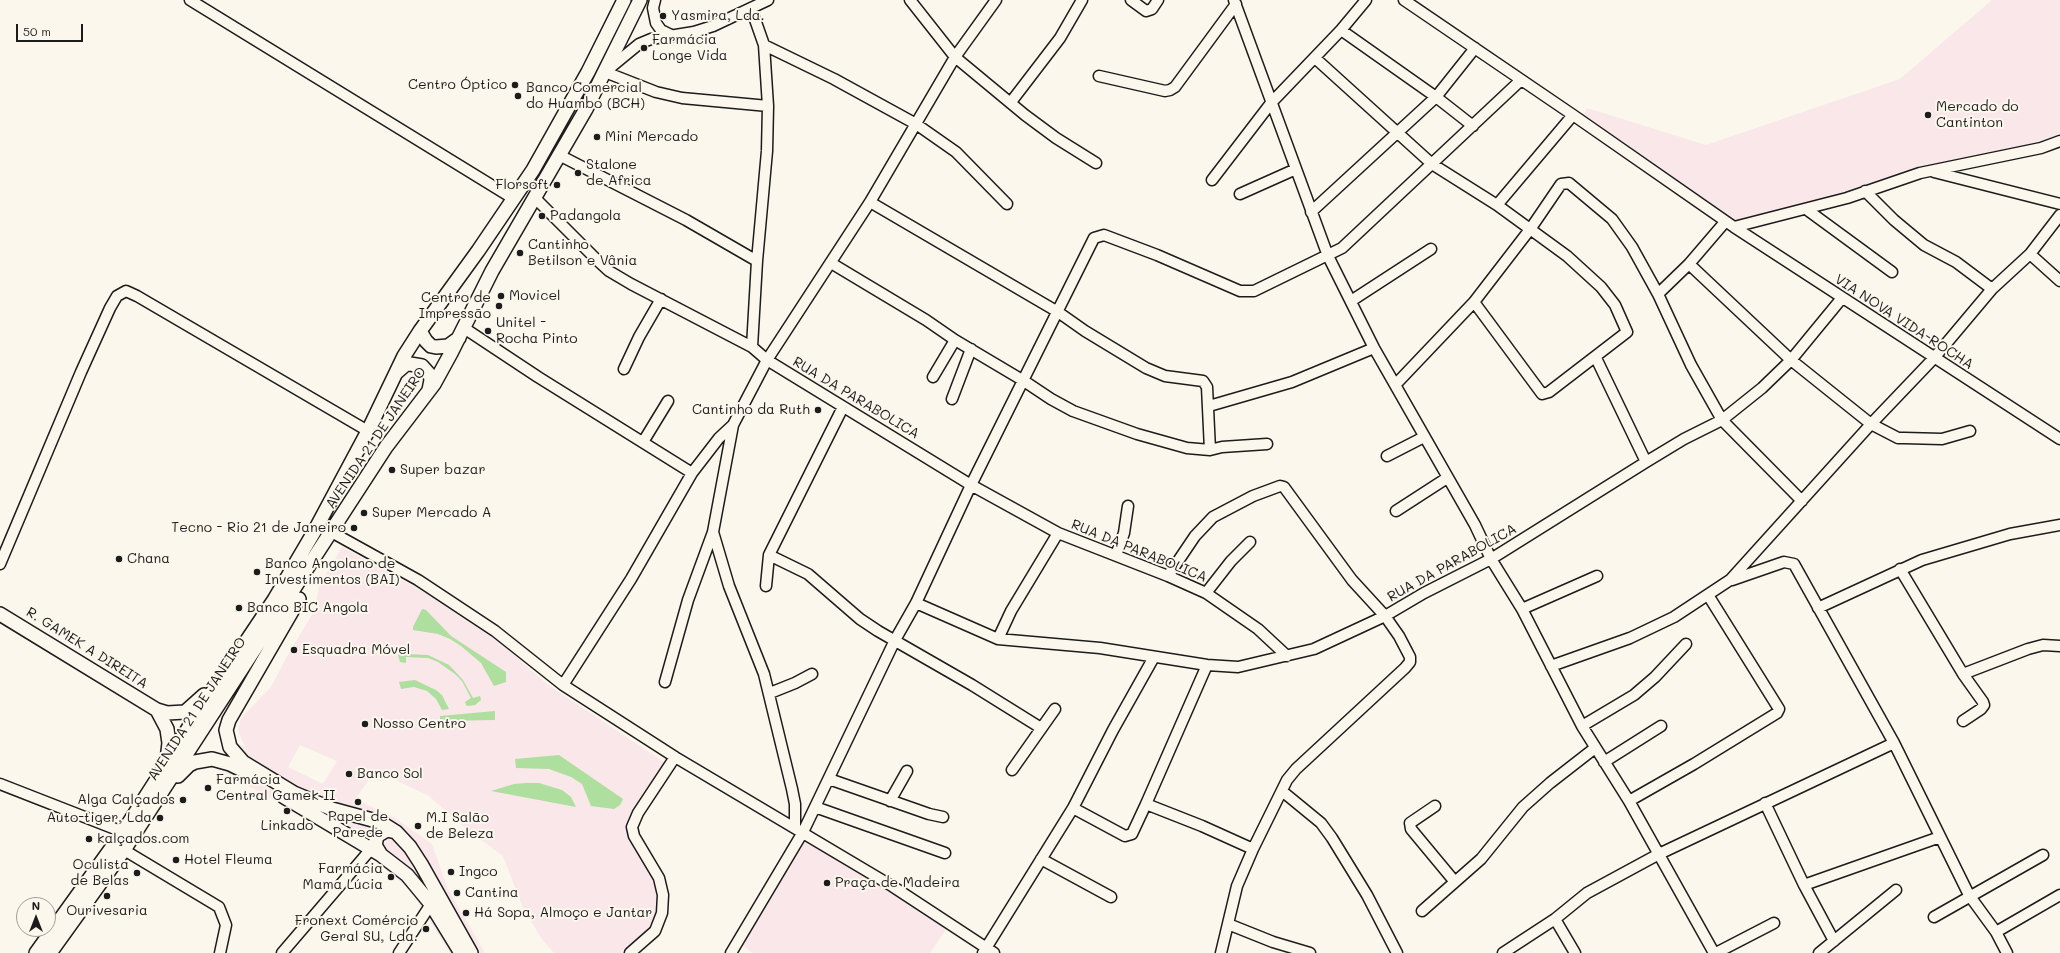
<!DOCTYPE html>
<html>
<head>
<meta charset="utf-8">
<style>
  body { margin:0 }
  #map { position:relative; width:2060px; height:953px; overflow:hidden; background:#fbf7ec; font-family:Mali,sans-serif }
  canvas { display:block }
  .north { position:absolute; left:16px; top:897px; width:40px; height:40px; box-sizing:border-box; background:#fbf7ec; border:1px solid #a29f99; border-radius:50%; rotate:0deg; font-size:11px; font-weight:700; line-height:16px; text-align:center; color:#1c1c1c }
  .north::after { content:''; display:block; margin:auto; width:14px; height:18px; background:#1c1c1c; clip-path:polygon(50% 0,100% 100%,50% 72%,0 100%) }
  .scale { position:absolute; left:16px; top:24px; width:67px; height:18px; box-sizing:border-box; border:2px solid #1c1c1c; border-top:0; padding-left:5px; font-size:12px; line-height:14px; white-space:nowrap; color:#1c1c1c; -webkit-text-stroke:3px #fbf7ec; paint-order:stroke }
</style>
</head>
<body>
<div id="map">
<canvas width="2060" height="953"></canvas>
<div class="north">N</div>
<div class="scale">50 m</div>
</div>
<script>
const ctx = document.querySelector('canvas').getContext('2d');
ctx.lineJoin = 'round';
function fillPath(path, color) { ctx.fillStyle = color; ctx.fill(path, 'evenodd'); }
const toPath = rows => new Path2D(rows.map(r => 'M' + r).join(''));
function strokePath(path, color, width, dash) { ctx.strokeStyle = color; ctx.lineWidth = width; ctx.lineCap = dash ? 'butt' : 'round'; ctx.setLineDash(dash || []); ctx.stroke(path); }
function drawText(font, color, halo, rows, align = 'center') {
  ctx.font = font + ' Mali,sans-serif'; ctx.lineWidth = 4; ctx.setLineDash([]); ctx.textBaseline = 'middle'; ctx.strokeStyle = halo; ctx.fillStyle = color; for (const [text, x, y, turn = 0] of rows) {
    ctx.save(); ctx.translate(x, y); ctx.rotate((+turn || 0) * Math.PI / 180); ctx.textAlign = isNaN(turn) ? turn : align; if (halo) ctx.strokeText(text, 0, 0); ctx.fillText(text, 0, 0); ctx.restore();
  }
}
fillPath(toPath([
  [1992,0,2060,0,2060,136,2007,155,1742,220,1731,221,1580,121,1587,108,1706,145,1900,79],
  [342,547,417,588,499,642,547,684,664,762,626,830,654,879,661,901,658,923,620,953,554,953,542,939,523,908,503,856,464,827,429,796,391,778,380,781,371,777,355,799,395,818,432,844,447,887,485,953,450,953,410,890,362,850,215,767,232,741,245,747,238,731,241,718,271,687,290,651,315,610,319,586],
  [300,745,337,761,323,784,288,767],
  [805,838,947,928,930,953,752,953,740,943]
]), '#f9e7e9');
fillPath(toPath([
  [422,609,426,610,451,636,506,672,506,682,494,686,481,663,461,646,450,639,438,634,413,630,413,627],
  [402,648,406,648,406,654,428,655,449,665,463,680,473,698,480,696,481,700,475,705,468,706,466,705,465,702,471,698,462,681,455,674,438,662,428,658,406,657,406,663,400,662,398,655],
  [415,680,436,690,442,695,449,709,442,710,436,699,427,691,414,687,401,689,399,682],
  [495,711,495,720,440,721,440,716],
  [559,755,623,799,620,805,614,809,591,806,582,784,571,777,549,769,516,768,515,759],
  [526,783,539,783,562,790,571,797,576,807,491,791,514,784]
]), '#aedf9f');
const minor = toPath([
  [190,0,514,199],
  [655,0,653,8,656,23,661,30,673,36],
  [910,0,955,57,1025,115,1056,138,1096,163],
  [1131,0,1146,11,1152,9,1158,0],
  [1234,0,1328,256,1374,348,1475,525,1491,559,1522,609,1582,726,1629,801,1714,953],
  [1404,0,1573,115,1734,227,2060,439],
  [751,8,764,45,768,106,767,151,757,261,752,347],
  [1341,30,1436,97,1473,126],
  [764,45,834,79,916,124,956,152,1007,204],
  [1315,58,1432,164,1497,205,1567,256,1601,287,1615,305,1627,332,1549,392,1542,394,1474,302],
  [1099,76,1165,91,1170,90,1175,87,1236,4],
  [1011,102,1060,38,1082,0],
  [768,106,682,98,656,92,605,72,639,44,651,39,694,32,713,26,768,0],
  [559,155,686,220,757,261],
  [1934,172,2060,204],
  [1212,180,1271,103,1341,30,1366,0],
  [1865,191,1894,220,1924,245,1956,262,1992,289],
  [1240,194,1296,169],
  [535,198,596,259,609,271,631,284,752,347,767,360,971,485,1058,533,1168,576,1206,593,1258,629,1287,656],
  [870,202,1058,312,1085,331,1146,368,1165,376,1203,381,1207,387,1210,450],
  [1497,205,1573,115],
  [1806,209,1892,272],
  [1311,212,1436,97,1475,48],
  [1734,227,1847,198,1920,173,2041,148,2060,141],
  [2030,254,2060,281],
  [831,263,926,320,955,340,1024,381,1051,399,1073,411,1137,434,1187,448,1210,450,1222,447,1267,444],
  [1689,264,1791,360,1871,424,1898,438,1904,438,1942,439,1970,431],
  [1658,294,1689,264,1725,222],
  [1351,301,1431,249],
  [464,328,538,377,692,473],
  [1596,358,1646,462],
  [624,369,639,337,661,299],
  [933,377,955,340],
  [1396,384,1474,302,1531,228,1561,184,1569,183,1612,219,1632,247,1658,294,1691,365,1722,420,1802,501],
  [952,399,971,349],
  [1209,406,1292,382,1374,348],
  [643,442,668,401],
  [1387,456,1424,437],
  [1396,511,1447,478],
  [713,532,729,586,764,674,792,789,795,804,795,827],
  [335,534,418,580,495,631,563,685,675,757,892,886,994,953],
  [769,555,808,574,860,619,878,631,972,685,1041,728],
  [1116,555,1124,533,1128,506],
  [0,564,81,372,110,308,117,296,126,291,137,296,368,431],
  [1900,569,1963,674,2028,649,2043,645,2060,646],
  [1168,576,1195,536,1213,517,1253,496,1280,486,1284,487,1352,580,1385,616,1399,636,1410,657,1410,662,1405,668,1296,769,1287,780,1253,849,1237,886,1221,953],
  [1732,580,1784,562,1794,564,1894,743,1969,895,1996,932,2007,953],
  [766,586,769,555,843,407],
  [1206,593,1231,561,1250,542],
  [916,603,998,639,1100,648,1207,665,1238,667,1314,649,1385,616,1424,593,1491,559,1646,462,1684,439,1722,420,1762,388,1791,360,1842,298],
  [1818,608,1922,560,2010,534,2060,525],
  [1522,609,1597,576],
  [998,639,1011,611,1058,533],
  [1207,665,1146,804,1202,826,1253,849],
  [1551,666,1630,638,1674,617,1730,580,1871,424,1934,358,1992,289,2030,254,2060,215],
  [665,682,688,600,713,532,733,425],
  [563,685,631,579,692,473,719,438,733,425,767,360,870,202,955,57,996,0],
  [770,693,795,683,812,674],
  [1963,721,1981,709,1984,705,1983,702,1963,674],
  [1582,726,1634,695,1655,677,1686,644],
  [1604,762,1661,726],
  [1012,770,1055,709],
  [829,779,929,814,943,817],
  [0,784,123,832],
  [1282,791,1321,823,1332,838,1367,895,1397,953],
  [890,801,907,771],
  [1629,801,1694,764,1777,713,1779,709,1708,595],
  [1765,803,1804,885,1834,941],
  [1435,806,1410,823,1411,829,1455,882],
  [815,807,945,853],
  [1073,808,1125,836,1132,834,1146,804],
  [124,850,219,907,226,925,220,953],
  [1041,859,1111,897],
  [1804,885,1940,837],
  [1422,911,1481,859,1523,807,1550,783,1595,748],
  [1934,917,2043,855],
  [1555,919,1575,953],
  [1228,924,1273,942,1310,953],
  [1996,932,2060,895],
  [282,953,371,849],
  [399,953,431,904],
  [630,953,655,931,662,913,663,895,659,878,634,836,632,827,638,813,675,757],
  [731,953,803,832,895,640,916,603,971,485,1094,238,1104,235,1157,255,1240,291,1254,291,1342,248,1521,80],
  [983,953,1073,808,1113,730,1154,657],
  [1503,953,1555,919,1587,893,1659,854,1894,743],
  [1716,953,1774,923],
  [1819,953,1896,890]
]);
const major = toPath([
  [420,331,426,341,431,346,436,347,448,346,459,338],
  [397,372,405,365,410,364,422,366,430,375,431,380,429,390],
  [299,599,229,720,226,730,230,747,243,762,294,793,332,809,380,822,396,832,410,847,421,864,471,953],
  [0,614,157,710,167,713,185,712,204,695],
  [157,710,167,729,169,743,167,760],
  [178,776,189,765,195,762,212,759,230,764,248,773],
  [284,797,381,855,407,875,431,904,461,953],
  [381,855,375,845,377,836,387,830,396,832],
  [36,953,123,832,166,765,189,727,274,600,314,532,368,431,404,356,420,331,478,251,533,170,588,72,624,0],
  [50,953,124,850,386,447,434,384,451,353,492,271,586,109,640,0]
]);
strokePath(minor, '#1c1c1c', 13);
strokePath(major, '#1c1c1c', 16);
strokePath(minor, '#fbf7ec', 10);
strokePath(major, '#fbf7ec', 13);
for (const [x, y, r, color] of [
  [663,16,4,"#1c1c1c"],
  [644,48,4,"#1c1c1c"],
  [515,85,4,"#1c1c1c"],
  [518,96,4,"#1c1c1c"],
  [1928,115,4,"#1c1c1c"],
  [597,137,4,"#1c1c1c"],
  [578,173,4,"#1c1c1c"],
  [557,185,4,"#1c1c1c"],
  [542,216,4,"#1c1c1c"],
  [520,253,4,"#1c1c1c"],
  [501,296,4,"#1c1c1c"],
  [499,306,4,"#1c1c1c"],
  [488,331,4,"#1c1c1c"],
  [818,410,4,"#1c1c1c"],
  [392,470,4,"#1c1c1c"],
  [364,513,4,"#1c1c1c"],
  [354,528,4,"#1c1c1c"],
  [119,559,4,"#1c1c1c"],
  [257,572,4,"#1c1c1c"],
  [239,608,4,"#1c1c1c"],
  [294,650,4,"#1c1c1c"],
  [365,724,4,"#1c1c1c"],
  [349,774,4,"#1c1c1c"],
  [208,788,4,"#1c1c1c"],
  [183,800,4,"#1c1c1c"],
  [358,802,4,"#1c1c1c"],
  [287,811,4,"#1c1c1c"],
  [160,818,4,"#1c1c1c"],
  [418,826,4,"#1c1c1c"],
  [89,839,4,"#1c1c1c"],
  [176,860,4,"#1c1c1c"],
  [451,872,4,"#1c1c1c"],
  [137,873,4,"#1c1c1c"],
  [391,877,4,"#1c1c1c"],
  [827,883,4,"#1c1c1c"],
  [457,893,4,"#1c1c1c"],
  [107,896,4,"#1c1c1c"],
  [466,913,4,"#1c1c1c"],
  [426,929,4,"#1c1c1c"]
]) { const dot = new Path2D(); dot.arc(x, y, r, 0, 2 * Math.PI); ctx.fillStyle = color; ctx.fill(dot); strokePath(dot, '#fbf7ec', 1.5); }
drawText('14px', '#1c1c1c', '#fbf7ec', [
  ["Yasmira, Lda.",671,16],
  ["Farmácia",652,40],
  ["Longe Vida",652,56],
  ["Centro Óptico",507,85,"right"],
  ["Banco Comercial",526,88],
  ["do Huambo (BCH)",526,104],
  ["Mercado do",1936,107],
  ["Cantinton",1936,123],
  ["Mini Mercado",605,137],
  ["Stalone",586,165],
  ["de Africa",586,181],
  ["Florsoft",549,185,"right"],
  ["Padangola",550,216],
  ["Cantinho",528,245],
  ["Betilson e Vânia",528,261],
  ["Movicel",509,296],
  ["Centro de",491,298,"right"],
  ["Impressão",491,314,"right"],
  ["Unitel -",496,323],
  ["Rocha Pinto",496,339],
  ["Cantinho da Ruth",810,410,"right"],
  ["Super bazar",400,470],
  ["Super Mercado A",372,513],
  ["Tecno - Rio 21 de Janeiro",346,528,"right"],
  ["Chana",127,559],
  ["Banco Angolano de",265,564],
  ["Investimentos (BAI)",265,580],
  ["Banco BIC Angola",247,608],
  ["Esquadra Móvel",302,650],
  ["Nosso Centro",373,724],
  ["Banco Sol",357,774],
  ["Farmácia",216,780],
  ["Central Gamek II",216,796],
  ["Alga Calçados",175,800,"right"],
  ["Papel de",358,817,"center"],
  ["Parede",358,833,"center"],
  ["Auto-tiger, Lda",152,818,"right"],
  ["M.I Salão",426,818],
  ["de Beleza",426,834],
  ["Linkado",287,826,"center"],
  ["kalçados.com",97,839],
  ["Hotel Fleuma",184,860],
  ["Oculista",129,865,"right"],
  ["de Belas",129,881,"right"],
  ["Farmácia",383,869,"right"],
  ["Mama Lúcia",383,885,"right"],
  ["Ingco",459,872],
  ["Praça de Madeira",835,883],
  ["Cantina",465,893],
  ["Ourivesaria",107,911,"center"],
  ["Há Sopa, Almoço e Jantar",474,913],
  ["Fronext Comércio",418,921,"right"],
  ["Geral SU, Lda.",418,937,"right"]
], 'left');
drawText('14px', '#1c1c1c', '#fbf7ec', [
  ["VIA NOVA VIDA-ROCHA",1904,322,33],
  ["RUA DA PARABOLICA",856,398,31],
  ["AVENIDA 21 DE JANEIRO",376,438,-56],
  ["RUA DA PARABOLICA",1139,551,22],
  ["RUA DA PARABOLICA",1452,563,-29],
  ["R. GAMEK A DIREITA",87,648,32],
  ["AVENIDA 21 DE JANEIRO",197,709,-57]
]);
</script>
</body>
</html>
